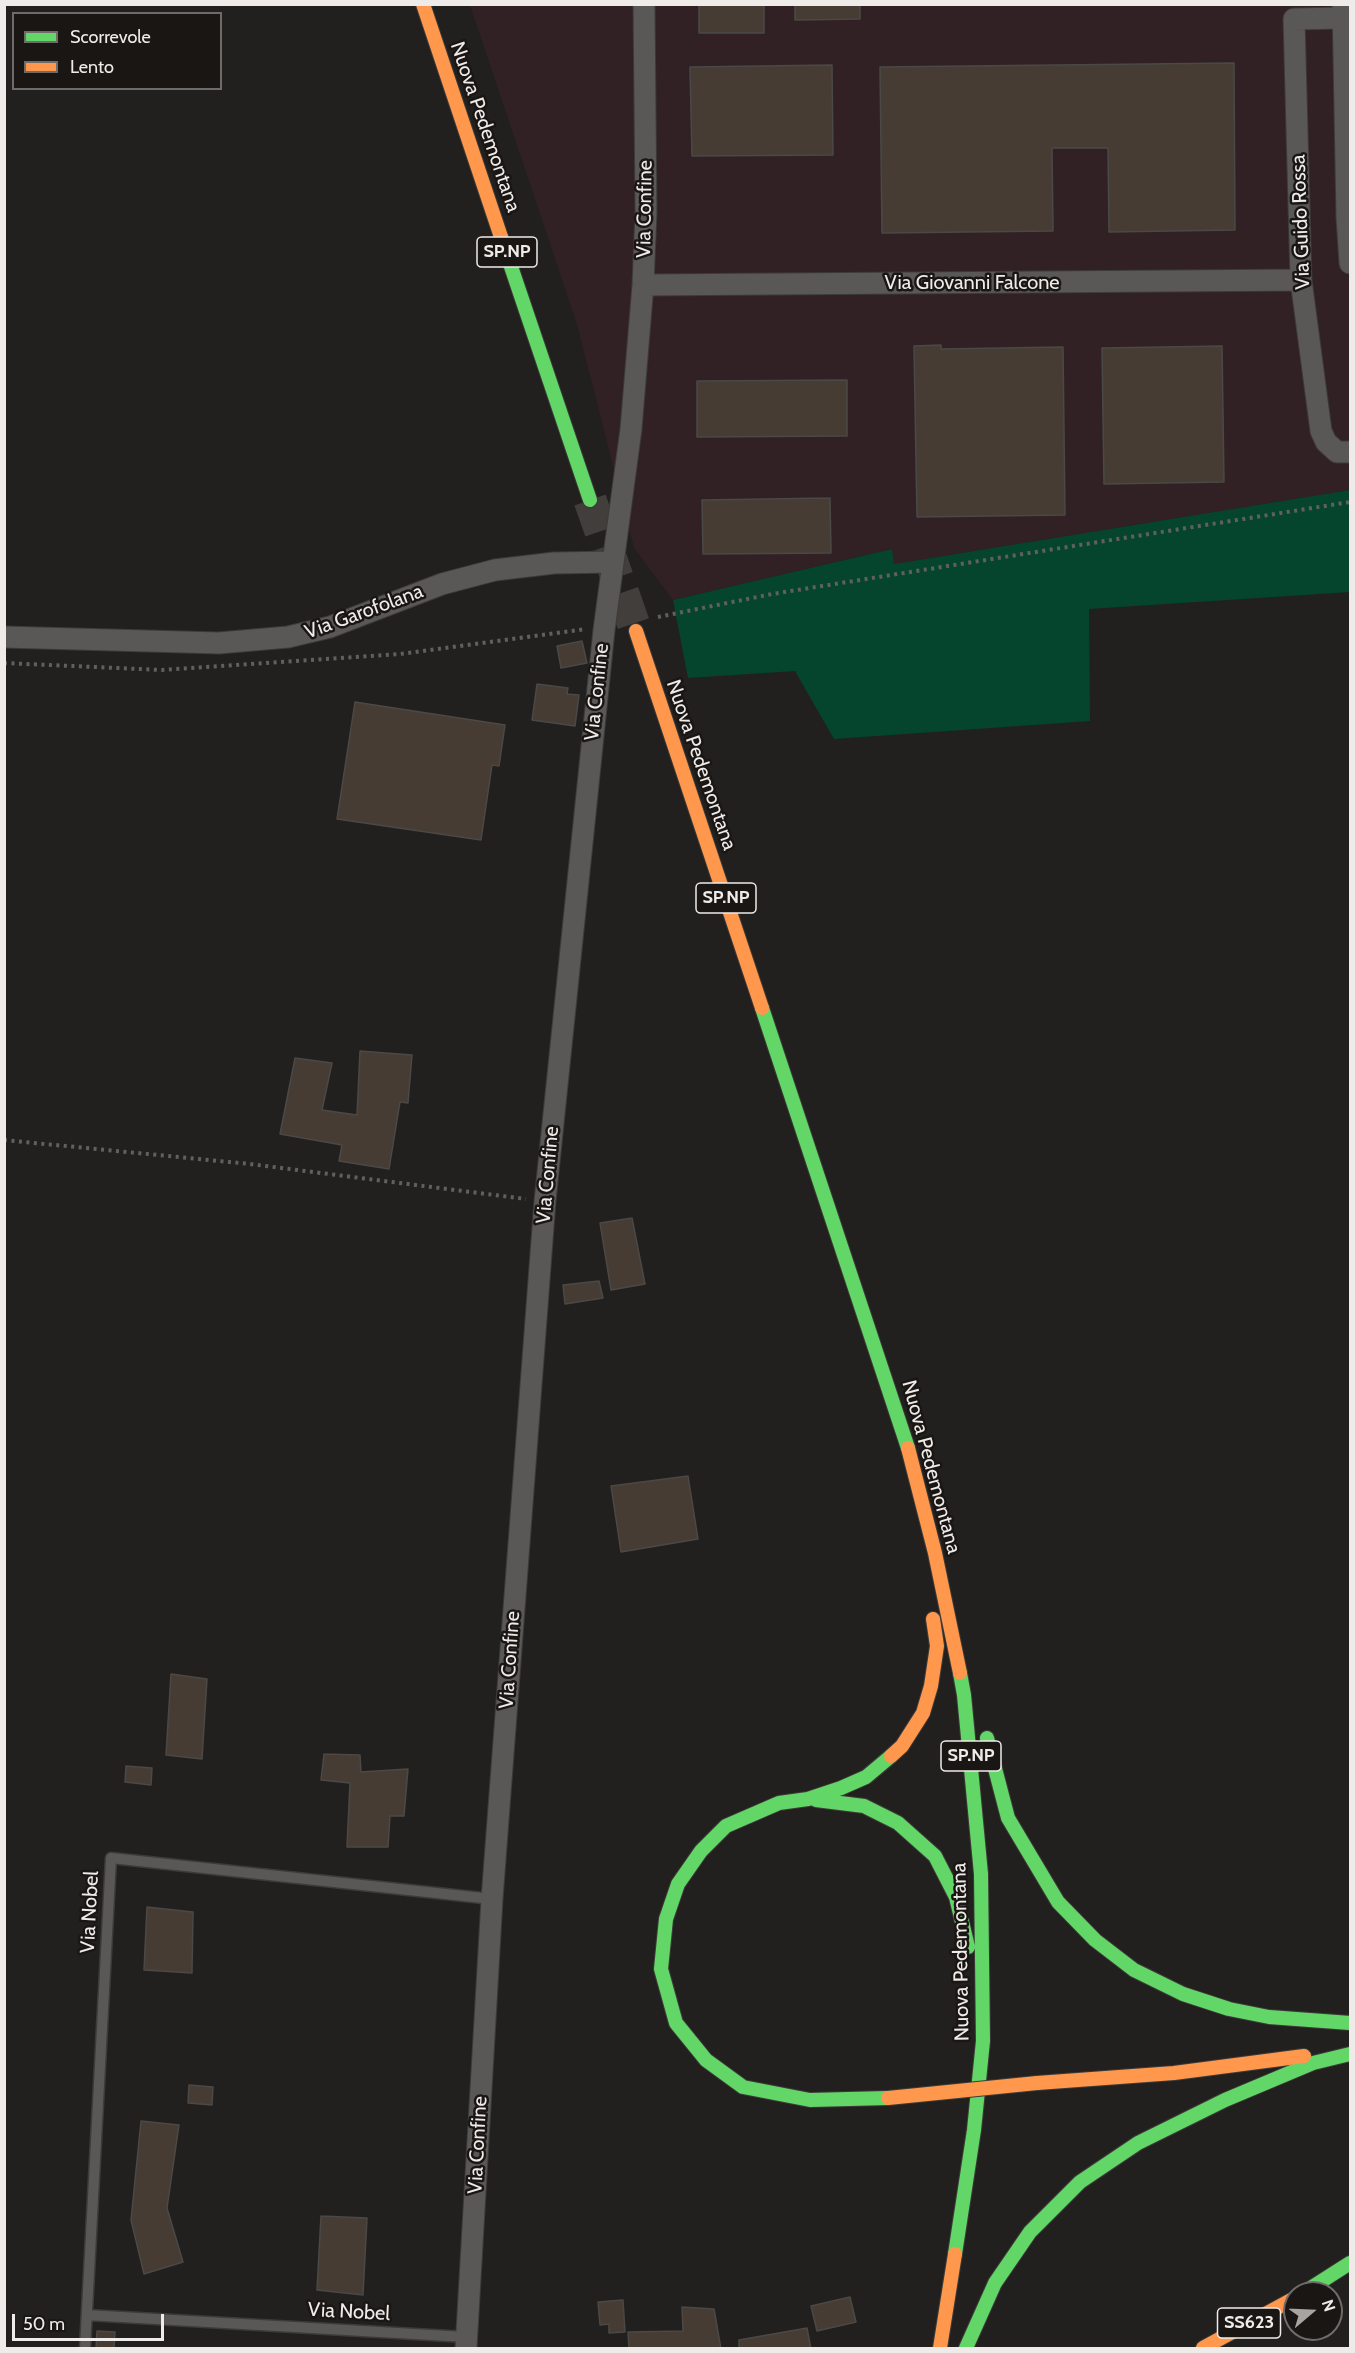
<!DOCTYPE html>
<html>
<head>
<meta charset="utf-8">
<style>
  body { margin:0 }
  #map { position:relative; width:1355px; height:2353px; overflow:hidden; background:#22201e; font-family:Cabin,sans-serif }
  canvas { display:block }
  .frame { position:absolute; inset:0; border:6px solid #eeebe9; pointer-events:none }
  .legend { position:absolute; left:12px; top:12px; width:210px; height:78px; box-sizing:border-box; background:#1a1614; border:2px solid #6f6b69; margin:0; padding:8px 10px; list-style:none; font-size:18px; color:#eeebe9 }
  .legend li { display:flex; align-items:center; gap:12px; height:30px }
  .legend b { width:30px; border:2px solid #6f6b69 }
  .north { position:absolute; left:1283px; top:2281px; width:60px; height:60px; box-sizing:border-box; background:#1a1614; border:2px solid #6f6b69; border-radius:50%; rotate:71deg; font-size:16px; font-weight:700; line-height:24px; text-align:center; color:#eeebe9 }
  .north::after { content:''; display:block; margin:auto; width:21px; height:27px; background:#a7a4a2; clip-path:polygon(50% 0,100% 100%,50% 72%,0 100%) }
  .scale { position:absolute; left:12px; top:2314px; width:152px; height:27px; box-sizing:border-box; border:3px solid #eeebe9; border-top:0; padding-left:8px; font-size:18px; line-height:21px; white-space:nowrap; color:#eeebe9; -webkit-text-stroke:4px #1a1614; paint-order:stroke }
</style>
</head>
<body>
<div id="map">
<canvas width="1355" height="2353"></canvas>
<div class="frame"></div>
<ul class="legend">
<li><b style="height:8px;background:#63d668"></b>Scorrevole</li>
<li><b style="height:8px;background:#ff974d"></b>Lento</li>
</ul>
<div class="north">N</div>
<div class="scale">50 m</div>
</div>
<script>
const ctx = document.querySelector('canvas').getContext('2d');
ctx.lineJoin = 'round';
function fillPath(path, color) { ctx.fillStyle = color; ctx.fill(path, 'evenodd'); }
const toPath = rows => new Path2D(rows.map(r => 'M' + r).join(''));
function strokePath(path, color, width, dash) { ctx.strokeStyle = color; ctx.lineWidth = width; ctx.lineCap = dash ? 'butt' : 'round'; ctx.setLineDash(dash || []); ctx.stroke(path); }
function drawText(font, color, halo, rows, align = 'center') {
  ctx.font = font + ' Cabin,sans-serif'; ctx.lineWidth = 5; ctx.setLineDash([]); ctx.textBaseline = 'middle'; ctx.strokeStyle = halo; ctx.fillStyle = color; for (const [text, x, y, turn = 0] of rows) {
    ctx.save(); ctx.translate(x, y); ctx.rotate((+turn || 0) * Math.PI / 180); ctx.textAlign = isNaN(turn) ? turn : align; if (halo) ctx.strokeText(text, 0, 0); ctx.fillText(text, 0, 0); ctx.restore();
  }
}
fillPath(toPath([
  [470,5,1350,5,1350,490,894,564,891,549,673,600,634,548,577,324]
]), '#322124');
fillPath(toPath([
  [1350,490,1350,592,1089,609,1090,721,834,739,795,671,688,678,673,600,892,549,894,564]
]), '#05452d');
const building = toPath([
  [699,4,764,4,764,33,699,33,699,4],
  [795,4,860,4,860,19,795,20,795,4],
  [1234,63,1235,230,1109,232,1108,148,1052,148,1053,231,882,233,880,67,1234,63],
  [832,65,833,155,692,156,690,67,832,65],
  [941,345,941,349,1063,347,1065,515,917,517,914,346,941,345],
  [1222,346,1224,482,1104,484,1102,348,1222,346],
  [847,380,847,436,697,437,697,381,847,380],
  [830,498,831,553,703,554,702,500,830,498],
  [582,641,587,663,561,668,557,646,582,641],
  [537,684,568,688,567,694,579,695,575,726,532,720,537,684],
  [355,702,505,725,499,766,492,765,481,840,337,819,355,702],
  [360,1051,412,1055,408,1103,400,1102,389,1169,339,1161,342,1145,280,1134,295,1058,332,1063,322,1110,357,1115,360,1051],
  [632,1218,645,1284,611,1290,600,1223,632,1218],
  [599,1281,603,1298,565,1304,563,1285,599,1281],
  [688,1476,698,1539,621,1552,611,1486,688,1476],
  [171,1674,207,1679,202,1759,166,1755,171,1674],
  [324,1754,360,1755,361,1772,408,1769,404,1816,390,1816,388,1847,347,1847,350,1783,321,1780,324,1754],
  [126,1766,152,1768,151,1785,125,1782,126,1766],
  [147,1907,193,1912,192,1973,144,1970,147,1907],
  [189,2085,213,2087,212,2105,188,2103,189,2085],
  [141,2121,179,2125,167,2208,183,2262,144,2274,131,2220,141,2121],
  [321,2216,367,2218,363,2295,317,2290,321,2216],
  [850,2297,856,2322,817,2331,811,2306,850,2297],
  [623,2300,625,2332,609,2333,609,2324,600,2325,598,2302,623,2300],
  [682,2307,714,2309,721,2349,629,2349,628,2332,683,2331,682,2307],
  [807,2328,811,2349,739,2349,739,2340,807,2328],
  [97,2331,115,2332,114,2349,96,2349,97,2331]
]);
fillPath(building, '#463c33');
strokePath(building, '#4a4947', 1.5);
strokePath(toPath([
  [590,500,636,631]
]), '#413e3c', 33, [33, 16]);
const lane = toPath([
  [87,2315,466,2337],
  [85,2348,111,1858,492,1899]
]);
const street = toPath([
  [1343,5,1347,218,1350,263],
  [1343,18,1294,19,1301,280,1321,431,1326,442,1337,452,1350,452],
  [643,285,1301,280],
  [4,637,219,643,288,637,330,627,442,584,495,570,554,563,613,562],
  [466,2348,492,1899,545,1201,604,630,631,429,643,285,646,212,644,4]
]);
const fast = toPath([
  [501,237,590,500],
  [762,1008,908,1448],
  [987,1738,1008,1818,1058,1902,1095,1940,1134,1970,1183,1994,1229,2009,1269,2017,1350,2023],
  [816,1800,864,1806,898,1823,935,1856,956,1897,968,1947],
  [888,2098,810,2100,743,2087,706,2060,676,2023,661,1969,666,1919,678,1884,701,1851,726,1826,779,1803,808,1799,841,1788,866,1777,891,1756],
  [955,2254,974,2130,983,2041,981,1874,964,1695,960,1673],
  [1303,2293,1350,2263],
  [966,2348,995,2283,1030,2232,1080,2182,1138,2143,1225,2100,1313,2063,1350,2054]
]);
const slow = toPath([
  [423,4,501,237],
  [636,631,762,1008],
  [908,1448,935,1553,960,1673],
  [891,1756,902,1746,923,1713,931,1686,937,1646,933,1619],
  [1037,2083,1174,2073,1304,2056],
  [940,2348,955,2254],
  [1203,2348,1295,2298]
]);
strokePath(lane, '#3c3b39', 13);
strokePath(street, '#3c3b39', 23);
strokePath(fast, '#3c3b39', 16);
strokePath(slow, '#3c3b39', 16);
strokePath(toPath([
  [658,617,772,594,1350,502],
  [4,663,162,670,400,654,586,629],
  [4,1140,250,1164,526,1199]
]), '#62605f', 4, [3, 4.5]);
strokePath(lane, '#595857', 10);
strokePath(street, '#595857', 21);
strokePath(fast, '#63d668', 14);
strokePath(slow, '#ff974d', 14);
const slowBridge = toPath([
  [888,2098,1037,2083]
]);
strokePath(slowBridge, '#3c3b39', 16, []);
strokePath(slowBridge, '#ff974d', 14);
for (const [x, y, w] of [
  [507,252,60],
  [726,898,60],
  [971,1756,60],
  [1249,2323,63]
]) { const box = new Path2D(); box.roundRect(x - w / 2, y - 15, w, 30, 4.5); ctx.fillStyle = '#1a1614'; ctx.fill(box); strokePath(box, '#eeebe9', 1.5); }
drawText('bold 18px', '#eeebe9', null, [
  ["SP.NP",507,252],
  ["SP.NP",726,898],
  ["SP.NP",971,1756],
  ["SS623",1249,2323]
]);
drawText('20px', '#eeebe9', '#1a1614', [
  ["Nuova Pedemontana",485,127,71],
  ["Via Confine",645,209,-89],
  ["Via Guido Rossa",1301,222,-92],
  ["Via Giovanni Falcone",972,283],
  ["Via Garofolana",364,612,-20],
  ["Via Confine",597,692,-84],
  ["Nuova Pedemontana",701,765,71],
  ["Via Confine",548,1175,-85],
  ["Nuova Pedemontana",931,1467,75],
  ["Via Confine",510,1660,-86],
  ["Via Nobel",90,1912,-87],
  ["Nuova Pedemontana",961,1952,-91],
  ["Via Confine",478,2145,-87],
  ["Via Nobel",349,2312,3]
]);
</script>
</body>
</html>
